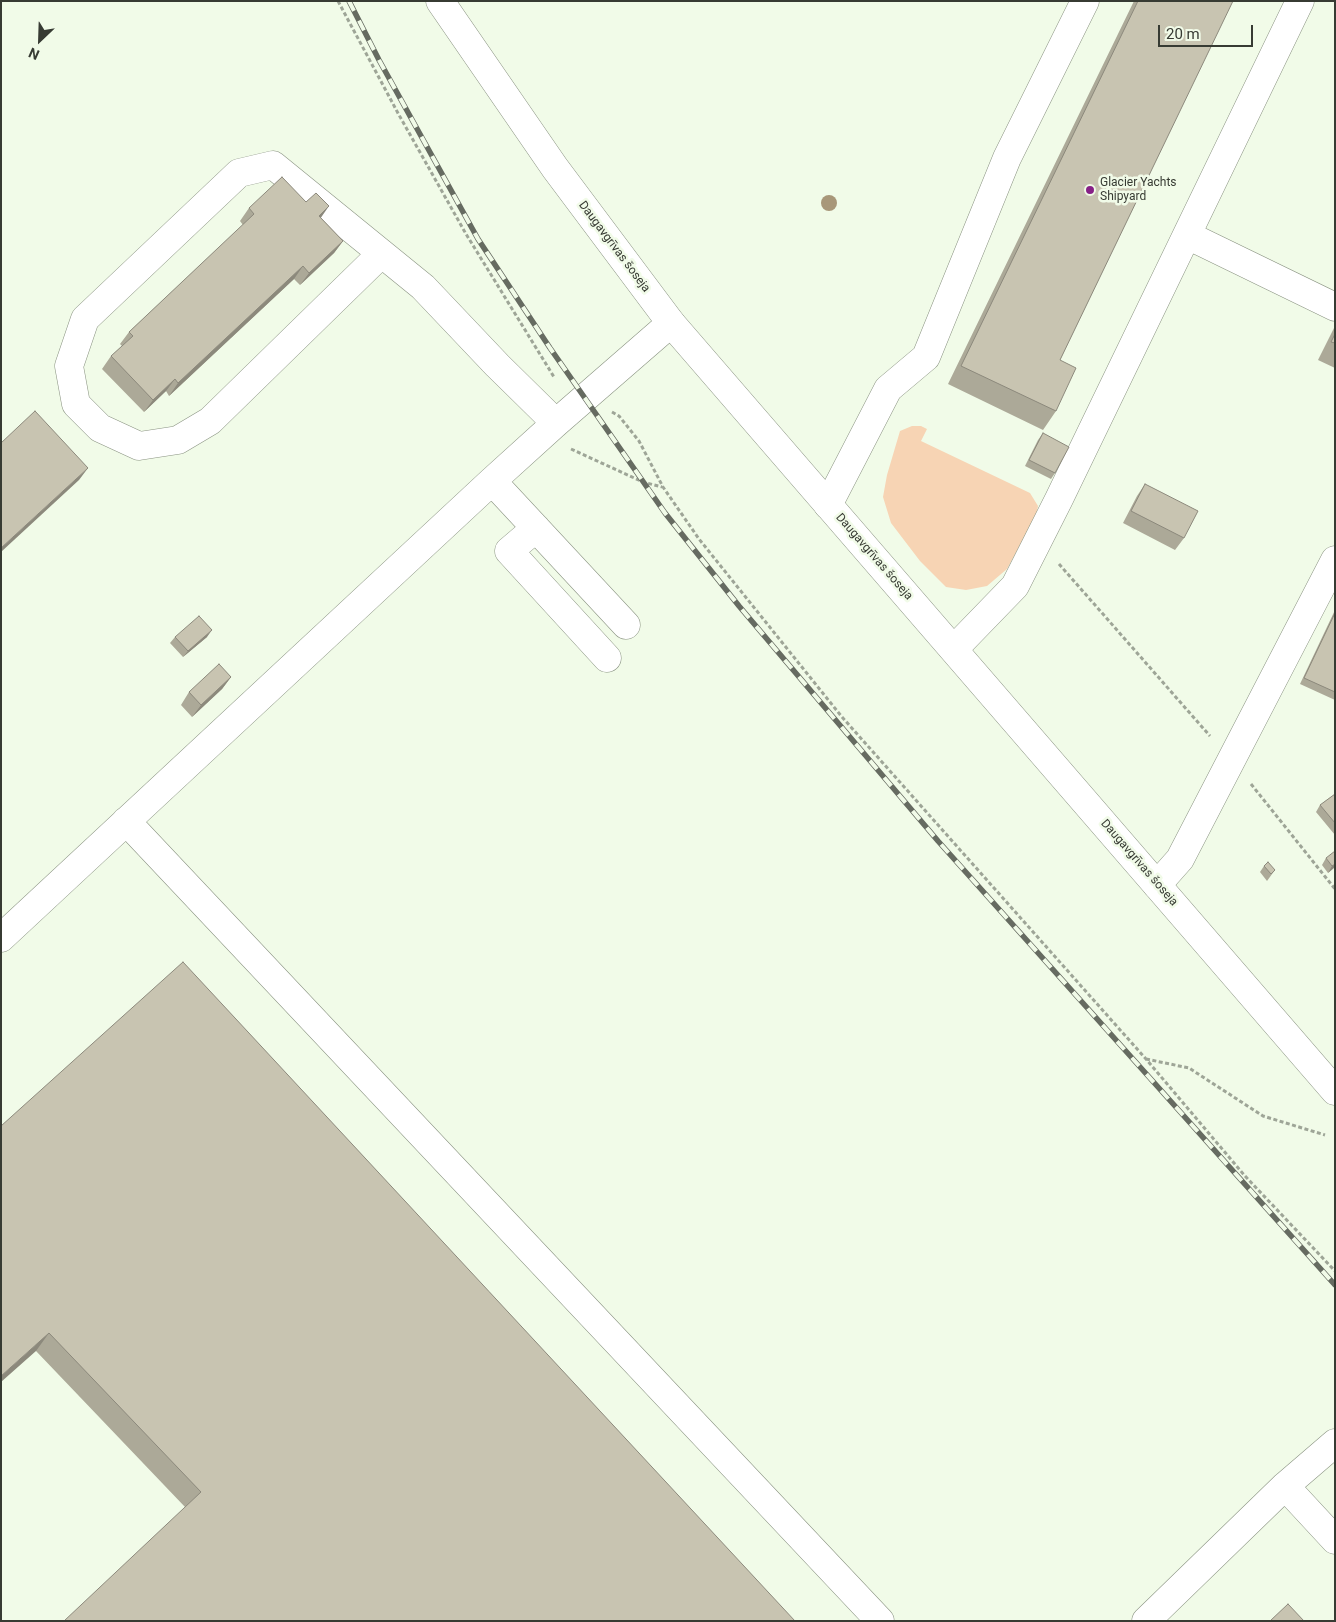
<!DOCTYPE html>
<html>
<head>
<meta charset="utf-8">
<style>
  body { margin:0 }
  #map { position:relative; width:1336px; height:1622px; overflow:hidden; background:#f1fbe8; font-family:Roboto,sans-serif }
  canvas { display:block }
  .frame { position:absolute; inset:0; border:2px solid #373b33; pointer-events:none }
  .north { position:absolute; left:15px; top:15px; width:50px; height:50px; -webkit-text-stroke:4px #f1fbe8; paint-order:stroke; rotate:204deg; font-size:14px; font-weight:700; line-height:20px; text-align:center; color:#373b33 }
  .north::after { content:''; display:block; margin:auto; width:18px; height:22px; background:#373b33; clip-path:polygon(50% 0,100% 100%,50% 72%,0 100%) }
  .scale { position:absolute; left:1158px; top:25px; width:95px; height:22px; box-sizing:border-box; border:2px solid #373b33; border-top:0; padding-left:6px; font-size:15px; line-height:18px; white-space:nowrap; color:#373b33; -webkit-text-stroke:4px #f1fbe8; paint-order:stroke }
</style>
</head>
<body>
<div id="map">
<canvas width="1336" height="1622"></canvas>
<div class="frame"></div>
<div class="north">N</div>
<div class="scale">20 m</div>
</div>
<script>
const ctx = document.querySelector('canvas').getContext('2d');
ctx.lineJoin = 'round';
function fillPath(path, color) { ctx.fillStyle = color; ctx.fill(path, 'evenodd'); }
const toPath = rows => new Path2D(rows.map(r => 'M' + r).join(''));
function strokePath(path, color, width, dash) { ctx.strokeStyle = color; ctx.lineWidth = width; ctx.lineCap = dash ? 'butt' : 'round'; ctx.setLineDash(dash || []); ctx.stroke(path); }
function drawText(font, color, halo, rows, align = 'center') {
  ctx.font = font + ' Roboto,sans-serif'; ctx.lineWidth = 5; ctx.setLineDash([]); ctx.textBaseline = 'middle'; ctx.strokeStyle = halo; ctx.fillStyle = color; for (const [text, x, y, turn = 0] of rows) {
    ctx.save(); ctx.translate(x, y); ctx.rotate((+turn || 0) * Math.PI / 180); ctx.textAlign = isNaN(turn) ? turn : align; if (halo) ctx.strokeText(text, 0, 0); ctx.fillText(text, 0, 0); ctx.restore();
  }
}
fillPath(toPath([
  [912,426,921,426,927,429,921,441,1030,493,1038,506,1036,516,1007,569,987,586,966,590,946,587,920,561,891,523,883,497,887,475,900,431]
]), '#f7d4b4');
const minor = toPath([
  [1187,235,1335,307],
  [381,254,210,421,178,440,139,446,100,428,76,404,69,366,85,319,239,173,273,165,423,287,497,365,556,423],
  [492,481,626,625],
  [828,505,888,389,926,357,1007,158,1085,1],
  [536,528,509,551,607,658],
  [954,649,1015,586,1059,499,1300,1],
  [126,821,880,1621],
  [1157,885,1180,859,1335,560],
  [1,938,492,481,556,423,671,323],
  [1285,1486,1335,1540],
  [1146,1621,1285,1486,1335,1443]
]);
const major = toPath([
  [440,1,555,168,671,323,1335,1091]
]);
strokePath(minor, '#8a9382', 29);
strokePath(major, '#8a9382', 29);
strokePath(toPath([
  [338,1,399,115,466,234,554,377],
  [612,412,619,416,639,441,663,487,699,539,842,717,1146,1059,1245,1176,1335,1271],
  [571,449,643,482,662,487],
  [1059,564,1210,736],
  [1251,784,1335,889],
  [1146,1059,1189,1068,1263,1116,1325,1135]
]), '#9ea597', 3, [4, 2.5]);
strokePath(minor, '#fff', 28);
strokePath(major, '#fff', 28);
const rail = toPath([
  [349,1,379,60,478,239,550,348,665,513,739,606,938,841,1335,1285]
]);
strokePath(rail, '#666b61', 5.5);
strokePath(rail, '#f1fbe8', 4, [11]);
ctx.fillStyle = '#a89779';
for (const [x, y] of [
  [829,203]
]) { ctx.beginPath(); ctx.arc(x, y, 8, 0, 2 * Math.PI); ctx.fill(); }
fillPath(toPath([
  [1134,1,1232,1,1060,360,1056,411,1043,430,948,384],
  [249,208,321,218,343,241,334,253,300,285,294,279,169,396,166,391,144,412,102,369,111,356,122,346,120,344,129,332,243,225,240,221],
  [1335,326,1335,368,1318,360],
  [1043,433,1055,473,1051,479,1025,466,1038,440],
  [1145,484,1184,538,1175,550,1123,523,1137,496],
  [1335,610,1335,700,1300,684],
  [175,637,207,637,183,657,170,643],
  [231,677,222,689,192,717,181,705,189,692],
  [1335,794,1335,835,1316,812,1320,805],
  [1326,858,1335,867,1328,873,1322,865],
  [1264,866,1275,870,1267,881,1260,872],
  [1,1126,795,1621,185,1507,36,1351]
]), '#aca998');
fillPath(toPath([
  [329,206,320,219,319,216],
  [343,241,334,253,300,285,309,273],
  [303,266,294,279,169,396,178,383],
  [175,379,166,391,144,412,153,400],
  [88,468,79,480,1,552,1,548],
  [212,630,207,637,183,657,188,651],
  [231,677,222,689,192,717,201,705],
  [1335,864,1335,867,1328,873,1332,866],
  [49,1333,36,1351,1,1382,1,1376]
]), '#8c897c');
const building = toPath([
  [1138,1,1233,1,1060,360,1076,368,1056,411,961,366,1138,1],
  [282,177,306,202,316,193,329,206,319,216,343,241,309,273,303,266,178,383,175,379,153,400,111,356,133,336,129,332,254,214,249,208,282,177],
  [1335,334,1335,343,1331,342,1335,334],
  [35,411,88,468,1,548,1,443,35,411],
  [1043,433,1069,447,1055,473,1029,460,1043,433],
  [1145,484,1198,511,1184,538,1131,511,1145,484],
  [1335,613,1335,692,1304,678,1335,613],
  [199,616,212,630,188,651,175,637,199,616],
  [219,664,231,677,201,705,189,692,219,664],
  [1335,794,1335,823,1320,805,1335,794],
  [1335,851,1335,864,1332,866,1326,858,1335,851],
  [1268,862,1275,870,1271,874,1264,866,1268,862],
  [183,962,795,1621,64,1621,201,1492,49,1333,1,1376,1,1126,183,962],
  [1288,1604,1304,1621,1270,1621,1288,1604]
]);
fillPath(building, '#c8c4b1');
strokePath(building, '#8c897c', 1);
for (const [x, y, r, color] of [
  [1090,190,5,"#872087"]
]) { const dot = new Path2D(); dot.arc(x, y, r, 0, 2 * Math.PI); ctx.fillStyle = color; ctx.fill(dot); strokePath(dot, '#f1fbe8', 2); }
drawText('12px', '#373b33', '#f1fbe8', [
  ["Glacier Yachts",1100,183],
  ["Shipyard",1100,197]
], 'left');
drawText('12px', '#373b33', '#f1fbe8', [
  ["Daugavgrīvas šoseja",614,247,53],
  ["Daugavgrīvas šoseja",874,557,49],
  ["Daugavgrīvas šoseja",1139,863,49]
]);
</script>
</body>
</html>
